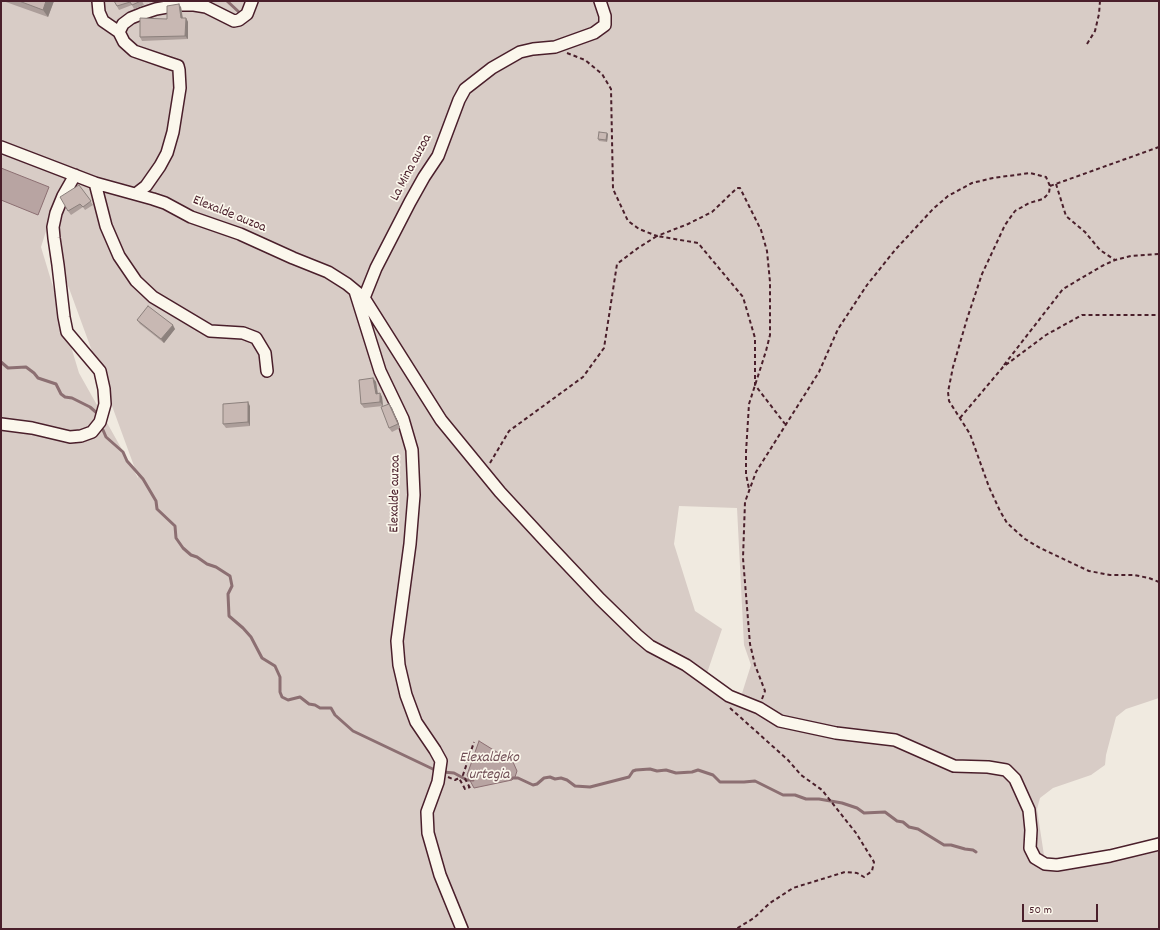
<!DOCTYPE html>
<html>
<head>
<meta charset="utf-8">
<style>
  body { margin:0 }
  #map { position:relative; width:1160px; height:930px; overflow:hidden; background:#f0eae0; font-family:Dekko,sans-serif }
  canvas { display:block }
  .frame { position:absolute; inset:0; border:2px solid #4a1f2b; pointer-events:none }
  .scale { position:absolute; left:1022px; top:904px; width:76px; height:18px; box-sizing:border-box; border:2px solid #4a1f2b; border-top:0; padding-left:5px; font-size:12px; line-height:14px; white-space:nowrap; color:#4a1f2b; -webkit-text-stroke:3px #fbf7ec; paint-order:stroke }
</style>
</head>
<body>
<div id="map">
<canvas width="1160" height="930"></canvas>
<div class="frame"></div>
<div class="scale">50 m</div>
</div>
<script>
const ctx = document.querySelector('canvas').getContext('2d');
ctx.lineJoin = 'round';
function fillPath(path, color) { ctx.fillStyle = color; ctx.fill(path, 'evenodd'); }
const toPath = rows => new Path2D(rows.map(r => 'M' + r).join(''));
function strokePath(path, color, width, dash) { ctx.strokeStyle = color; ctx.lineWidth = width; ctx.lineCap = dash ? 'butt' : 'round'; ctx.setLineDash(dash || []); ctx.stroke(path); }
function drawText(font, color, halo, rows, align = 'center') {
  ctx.font = font + ' Dekko,sans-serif'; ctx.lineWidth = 3.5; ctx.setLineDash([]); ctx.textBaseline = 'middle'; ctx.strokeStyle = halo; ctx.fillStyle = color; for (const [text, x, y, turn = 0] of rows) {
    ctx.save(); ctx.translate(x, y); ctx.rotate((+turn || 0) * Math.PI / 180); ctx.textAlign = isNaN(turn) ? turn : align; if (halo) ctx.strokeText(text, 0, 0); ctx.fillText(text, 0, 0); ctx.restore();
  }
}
fillPath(toPath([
  [1,1,1159,1,1159,698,1126,709,1116,717,1106,755,1105,765,1091,775,1053,788,1040,798,1037,809,1045,862,1050,869,1062,870,1125,851,1159,836,1159,929,1,929],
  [47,228,138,477,138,478,79,373,41,247],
  [679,506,737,508,744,645,751,665,738,706,704,682,722,629,695,611,674,544]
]), '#d8ccc6');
const water = toPath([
  [1,168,49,187,38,215,1,200,1,168],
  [479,741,513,762,517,771,515,777,512,780,474,788,467,775,479,741]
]);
fillPath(water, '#b8a4a2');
strokePath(water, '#8c6f72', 1);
strokePath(toPath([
  [227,1,240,13],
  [1,362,8,368,26,367,34,373,38,378,56,384,61,394,65,397,72,398,90,407,98,414],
  [103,430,106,437,123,452,127,461,143,479,156,501,157,509,175,526,176,538,183,548,191,555,197,557,207,564,216,567,230,576,232,586,228,594,229,616,243,628,251,637,262,658,275,666,280,677,280,692,282,697,288,700,300,697,309,704,315,705,320,708,331,708,335,715,353,731,437,771],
  [443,772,454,773,467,780,473,780],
  [510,778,518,778,533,785,537,784,544,778,550,777,555,779,561,778,567,780,575,786,590,787,629,777,633,771,636,770,650,769,657,771,666,770,676,773,692,772,698,770,713,775,720,782,744,782,755,781,783,795,795,795,806,799,819,799,842,803,857,808,864,813,885,812,897,821,903,822,909,827,918,829,944,845,951,845,965,849,973,850,976,852]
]), '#8c6f72', 3);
const minor = toPath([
  [98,1,99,12,103,21,119,32],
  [1,147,95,183,153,199,165,203,191,217,240,234,293,258,328,272,347,284,364,298,376,268,410,202,424,177,438,156,459,100,465,89,492,68,520,52,533,49,555,47,594,33,605,25,605,16,600,1],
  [95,183,106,226,119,256,136,281,153,297,210,331,243,333,256,338,265,353,267,371],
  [137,193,146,186,160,166,167,153,173,132,180,88,179,70,178,66,169,63,134,51,124,42,119,32,123,24,131,18,141,14,156,9,178,5,194,5,206,7,234,21,239,20,247,14,252,1],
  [355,291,380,371,403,419,412,450,414,495,410,544,397,641,399,665,406,695,416,722,435,750,441,761,438,782,427,812,428,833,440,875,462,929],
  [364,298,441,420,500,492,549,545,600,599,637,635,650,646,686,665,729,696,759,708,780,721,836,733,895,740,954,766,988,767,1006,770,1015,779,1029,810,1031,830,1030,848,1035,858,1045,864,1057,865,1110,856,1159,844],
  [1,424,32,428,70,437,81,436,92,432,100,422,105,404,104,389,100,371,67,332,64,317,58,265,54,238,53,227,56,213,63,196,75,175]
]);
strokePath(minor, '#4a1f2b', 14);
strokePath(toPath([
  [1087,44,1095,31,1099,14,1100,1],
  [567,53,585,60,602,74,611,89,613,189,628,221,639,229,657,236,688,224,712,212,737,188,740,188,761,230,767,251,770,282,770,335,766,351,749,404,746,452,746,474,749,489],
  [1056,184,1066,216,1085,232,1100,250,1115,260],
  [1050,186,1159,147],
  [1004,365,1063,289,1102,266,1115,260,1131,256,1159,254],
  [960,418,1003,367,1046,335,1082,315,1159,315],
  [490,463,509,431,583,377,604,348,617,264,638,248,657,236,698,243,743,297,755,338,755,385,785,424],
  [762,699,765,691,755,665,750,644,743,558,745,502,756,472,819,372,838,329,867,285,895,250,933,209,948,196,972,183,993,178,1030,173,1046,177,1050,186,1049,193,1043,199,1029,203,1015,211,1005,225,982,274,967,319,953,367,948,392,949,401,970,434,989,487,1000,511,1007,523,1025,539,1040,548,1089,571,1110,575,1134,575,1149,578,1159,582],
  [730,708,788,760,801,775,822,790,856,833,874,862,872,871,864,877,857,873,845,872,793,888,770,903,754,918,736,929],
  [448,777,455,780,459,778,465,789,470,787],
  [470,788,463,775,474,742]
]), '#4a1f2b', 2, [4, 3]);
strokePath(minor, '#fbf7ec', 11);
fillPath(toPath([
  [3,1,54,1,48,17],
  [114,1,142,1,144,5,134,9,132,5,119,10],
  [181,7,183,18,186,18,188,22,188,39,142,41,140,37,167,19],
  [608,134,607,142,599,141,598,139],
  [79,185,93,205,85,210,83,207,71,215,68,211],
  [137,320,175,329,164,343,140,324],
  [373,378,376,382,378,393,380,393,382,397,383,406,364,408,361,404],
  [389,404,392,408,400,428,392,432,389,428],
  [250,406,250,426,226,428,223,424]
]), '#ac9e9a');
fillPath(toPath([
  [46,1,54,1,48,17,43,10],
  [179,4,181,7,183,22,181,18],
  [186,18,188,22,188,39,185,36],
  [607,133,608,134,607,142,606,140],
  [173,325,175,329,164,343,161,339],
  [373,378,376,382,378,397,376,394],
  [380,393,382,397,383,406,380,402],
  [248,402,250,406,250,426,248,422],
  [389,404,392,408,400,428,398,424]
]), '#8c817d');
const building = toPath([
  [19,1,46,1,43,10,19,1],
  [114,1,141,1,132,5,130,2,117,6,114,1],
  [179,4,181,18,186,18,185,36,140,37,140,18,167,19,167,6,179,4],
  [599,132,607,133,606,140,598,139,599,132],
  [79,185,91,201,83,207,80,204,68,211,60,197,79,185],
  [148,306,173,325,161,339,137,320,148,306],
  [373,378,376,394,380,393,380,402,361,404,359,380,373,378],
  [248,402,248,422,223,424,223,404,248,402],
  [389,404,398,424,389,428,381,407,389,404]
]);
fillPath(building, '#c8b8b3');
strokePath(building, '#8c817d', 1);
drawText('14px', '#4a1f2b', '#fbf7ec', [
  ["La Mina auzoa",412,168,-62],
  ["Elexalde auzoa",229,215,22],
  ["Elexalde auzoa",396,494,-89]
]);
drawText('italic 15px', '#704e55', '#fbf7ec', [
  ["Elexaldeko",489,759],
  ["urtegia",489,776]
]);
</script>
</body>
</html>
